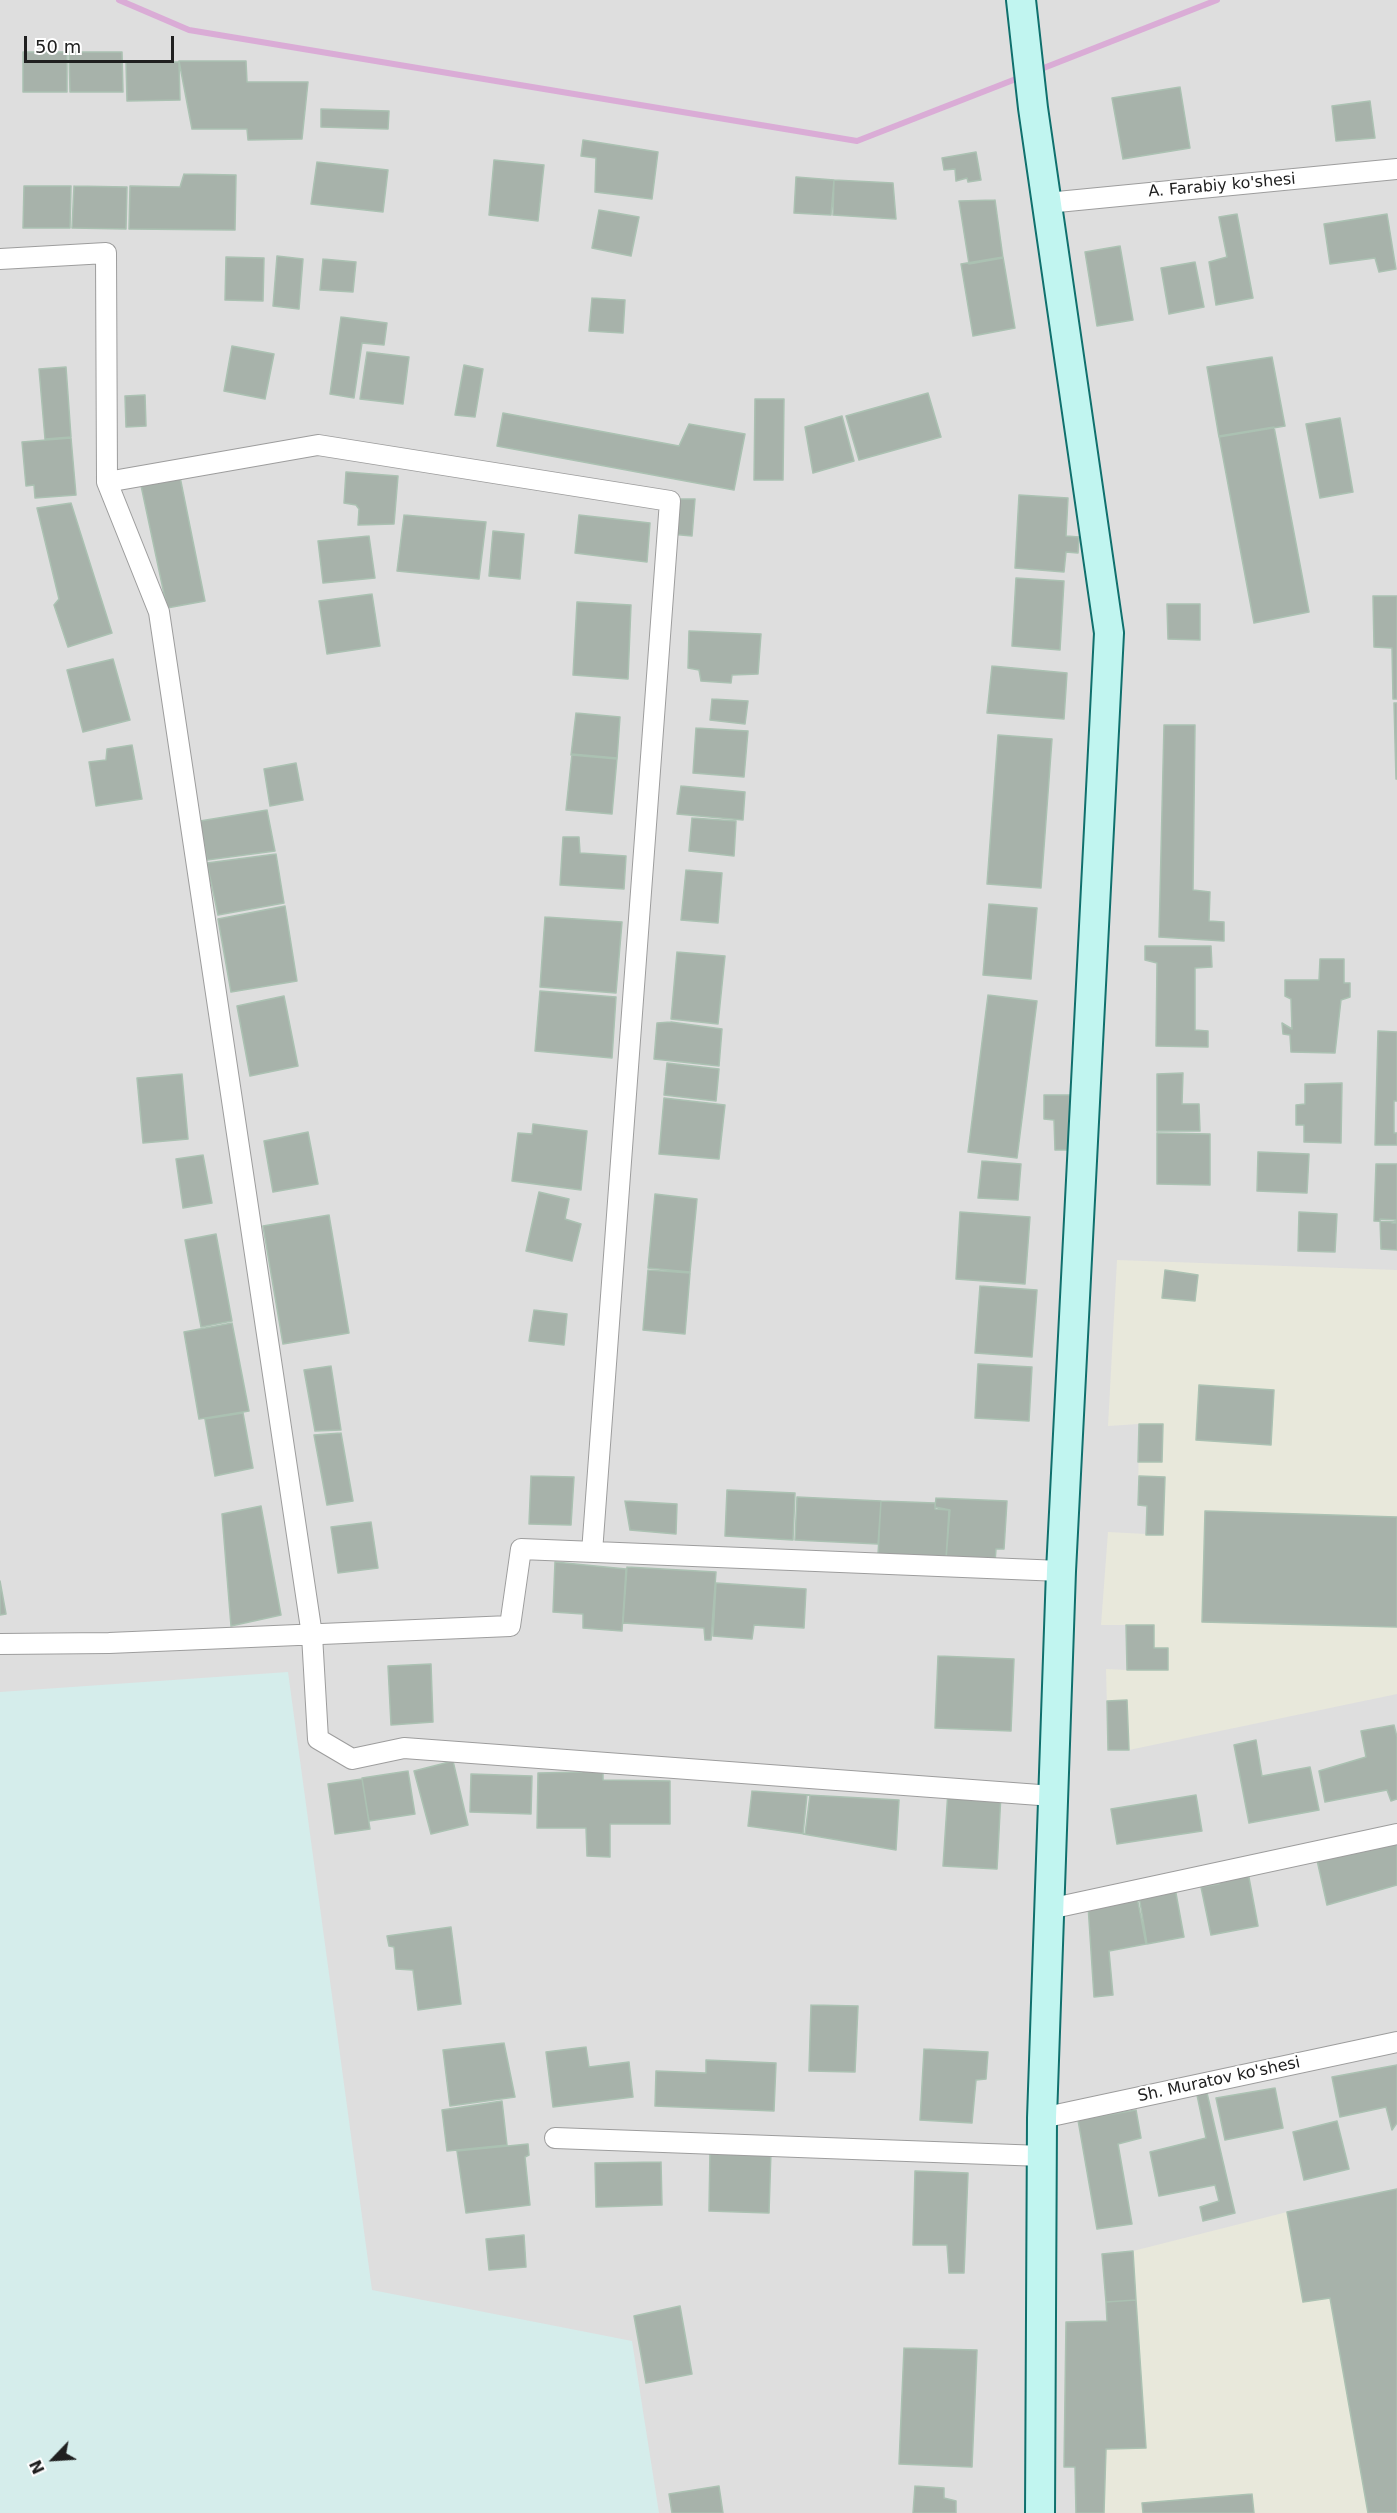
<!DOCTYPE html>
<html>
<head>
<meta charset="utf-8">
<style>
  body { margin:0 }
  #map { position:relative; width:1397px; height:2513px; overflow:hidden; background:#e8f0ec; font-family:"DejaVu Sans",sans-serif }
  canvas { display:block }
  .north { position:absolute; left:24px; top:2429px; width:60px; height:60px; -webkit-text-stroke:4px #fff; paint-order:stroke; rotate:245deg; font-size:16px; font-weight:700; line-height:24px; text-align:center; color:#202020 }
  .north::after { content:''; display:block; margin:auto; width:21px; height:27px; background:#202020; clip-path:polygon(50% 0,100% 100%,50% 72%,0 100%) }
  .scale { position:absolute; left:24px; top:36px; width:150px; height:27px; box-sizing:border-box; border:3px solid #202020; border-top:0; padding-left:8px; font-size:18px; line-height:21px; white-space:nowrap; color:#202020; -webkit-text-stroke:4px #fff; paint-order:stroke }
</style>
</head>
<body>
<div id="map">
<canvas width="1397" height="2513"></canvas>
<div class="north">N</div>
<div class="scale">50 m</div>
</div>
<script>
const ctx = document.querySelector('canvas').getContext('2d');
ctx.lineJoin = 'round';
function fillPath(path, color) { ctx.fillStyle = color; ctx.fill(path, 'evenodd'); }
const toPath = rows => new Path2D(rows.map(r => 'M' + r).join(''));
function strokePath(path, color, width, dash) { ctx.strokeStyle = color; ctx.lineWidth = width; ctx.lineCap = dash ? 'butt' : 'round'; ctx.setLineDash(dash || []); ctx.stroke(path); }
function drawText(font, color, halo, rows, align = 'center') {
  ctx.font = font + ' "DejaVu Sans",sans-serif'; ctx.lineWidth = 4.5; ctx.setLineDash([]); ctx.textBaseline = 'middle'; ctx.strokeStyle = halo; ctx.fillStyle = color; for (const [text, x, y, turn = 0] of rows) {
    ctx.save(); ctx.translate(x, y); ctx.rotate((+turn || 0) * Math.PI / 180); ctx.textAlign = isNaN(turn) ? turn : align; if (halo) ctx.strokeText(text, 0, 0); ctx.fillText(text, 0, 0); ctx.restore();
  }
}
fillPath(toPath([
  [0,0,1397,0,1397,2513,0,2513]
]), '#dedede');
fillPath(toPath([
  [1117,1260,1397,1270,1397,1694,1129,1750,1108,1750,1106,1669,1127,1670,1126,1625,1101,1625,1108,1532,1146,1534,1147,1506,1138,1505,1139,1424,1108,1426],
  [1397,2189,1397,2513,1076,2513,1075,2467,1064,2467,1066,2322,1107,2321,1102,2254,1133,2251,1287,2212]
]), '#e8e8db');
fillPath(toPath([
  [288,1672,372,2290,632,2341,659,2513,0,2513,0,1692]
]), '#d5edeb');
strokePath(toPath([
  [119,0,189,30,857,141,1021,77],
  [1036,71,1217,0]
]), '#daacd6', 6);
const building = toPath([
  [23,52,67,52,67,92,23,92,23,52],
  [69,52,122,52,123,92,70,92,69,52],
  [179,61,246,61,247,82,308,82,302,139,248,140,247,129,192,129,179,61],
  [126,62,179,62,180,100,127,101,126,62],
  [1180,87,1190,148,1123,159,1112,98,1180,87],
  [1370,101,1375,138,1336,141,1332,106,1370,101],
  [321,109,389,111,388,129,321,127,321,109],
  [583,140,658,152,652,199,595,192,596,158,581,156,583,140],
  [976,152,981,180,968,182,967,178,956,181,955,169,944,170,942,158,976,152],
  [494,160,544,165,538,221,489,215,494,160],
  [317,162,388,170,383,212,311,204,317,162],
  [184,174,236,175,235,230,129,229,130,186,180,187,184,174],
  [796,177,834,180,831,215,794,213,796,177],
  [834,180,893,183,896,219,833,215,834,180],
  [24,186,71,186,70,228,23,228,24,186],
  [74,186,127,187,126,229,72,228,74,186],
  [995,200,1003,258,969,264,959,201,995,200],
  [599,210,639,217,631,256,592,248,599,210],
  [1237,214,1253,298,1216,305,1209,262,1227,257,1219,217,1237,214],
  [1387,214,1396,269,1379,272,1375,258,1330,264,1324,224,1387,214],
  [1120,246,1133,320,1097,326,1085,252,1120,246],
  [277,256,303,259,299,309,273,306,277,256],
  [226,257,264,258,263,301,225,300,226,257],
  [1003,257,1015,328,973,336,961,264,1003,257],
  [323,259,356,262,353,292,320,290,323,259],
  [1195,262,1204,307,1169,314,1161,268,1195,262],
  [592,298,625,300,623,333,589,331,592,298],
  [341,317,387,323,384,345,362,343,354,398,330,394,341,317],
  [232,346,274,354,265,399,224,391,232,346],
  [367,352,409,357,403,404,360,399,367,352],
  [1272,357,1285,426,1219,437,1207,367,1272,357],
  [464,365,483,369,475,417,455,415,464,365],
  [66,367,71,437,45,439,39,369,66,367],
  [928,393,941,437,859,460,846,416,928,393],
  [145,395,146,426,126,427,125,396,145,395],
  [755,399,784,399,783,480,754,480,755,399],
  [503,413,679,446,689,424,745,434,734,490,497,446,503,413],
  [842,416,854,461,813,473,805,427,842,416],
  [1340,418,1353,492,1320,498,1306,424,1340,418],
  [1274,427,1309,612,1254,623,1219,436,1274,427],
  [71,438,76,495,35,498,34,485,26,486,22,442,71,438],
  [178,467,205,601,167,608,139,476,178,467],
  [346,472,398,476,394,524,358,525,359,509,356,505,344,503,346,472],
  [1019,495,1068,498,1066,536,1079,537,1078,553,1066,552,1064,572,1015,568,1019,495],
  [674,499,695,499,692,536,670,534,674,499],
  [71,503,112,633,68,647,54,605,59,599,37,508,71,503],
  [404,515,486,522,479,579,397,571,404,515],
  [579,515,650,523,647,562,575,553,579,515],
  [493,531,524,534,520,579,489,576,493,531],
  [369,536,375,578,323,583,318,541,369,536],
  [1016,578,1064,581,1060,650,1012,646,1016,578],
  [372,594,380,646,327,654,319,601,372,594],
  [1373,596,1397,596,1397,699,1393,699,1392,648,1374,647,1373,596],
  [577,602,631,605,628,679,573,675,577,602],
  [1167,604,1200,604,1200,640,1168,639,1167,604],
  [689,631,761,634,758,674,732,675,731,683,701,681,699,670,688,668,689,631],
  [113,659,130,720,83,732,67,670,113,659],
  [992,666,1067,673,1064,719,987,713,992,666],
  [712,699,748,701,745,724,710,720,712,699],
  [1394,703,1397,703,1397,779,1396,779,1394,703],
  [576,713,620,717,617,759,571,755,576,713],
  [1164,725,1195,725,1193,890,1210,892,1209,921,1224,922,1224,941,1159,937,1164,725],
  [696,728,748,731,744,777,693,773,696,728],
  [998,735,1052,739,1041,888,987,884,998,735],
  [132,745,142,799,96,806,89,762,106,760,107,749,132,745],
  [572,754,617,758,612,814,566,810,572,754],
  [296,763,303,800,270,806,264,769,296,763],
  [681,786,745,792,743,820,677,814,681,786],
  [267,810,275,851,207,860,200,821,267,810],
  [692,818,736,821,734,856,689,851,692,818],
  [563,837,579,837,580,853,626,856,624,889,560,885,563,837],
  [276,854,284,903,218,915,207,863,276,854],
  [686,870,722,873,718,923,681,920,686,870],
  [989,904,1037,908,1031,979,983,975,989,904],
  [285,906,297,981,231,992,218,919,285,906],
  [545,917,622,922,616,993,540,987,545,917],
  [1145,946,1211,946,1212,967,1195,968,1195,1030,1208,1031,1208,1047,1156,1046,1157,963,1145,960,1145,946],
  [677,952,725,956,718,1024,671,1019,677,952],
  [1320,959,1344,959,1344,983,1350,983,1350,997,1341,1000,1335,1053,1291,1052,1290,1035,1283,1034,1282,1023,1292,1029,1291,999,1285,996,1285,980,1319,980,1320,959],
  [540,991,616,997,612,1058,535,1051,540,991],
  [988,995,1037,1001,1017,1158,968,1152,988,995],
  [284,996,298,1066,250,1076,237,1006,284,996],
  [671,1022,722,1029,719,1066,654,1059,657,1023,671,1022],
  [1378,1031,1397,1032,1397,1101,1394,1101,1394,1133,1397,1133,1397,1145,1375,1145,1378,1031],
  [667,1063,719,1069,716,1101,664,1095,667,1063],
  [1183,1073,1182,1104,1199,1104,1200,1131,1157,1131,1157,1074,1183,1073],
  [182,1074,188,1139,143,1143,137,1078,182,1074],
  [1342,1083,1341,1143,1304,1142,1304,1125,1296,1125,1296,1105,1305,1104,1305,1084,1342,1083],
  [1044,1095,1071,1095,1072,1150,1055,1150,1054,1120,1044,1119,1044,1095],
  [664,1098,725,1105,719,1159,659,1154,664,1098],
  [533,1124,587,1131,581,1190,512,1181,518,1133,532,1134,533,1124],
  [308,1132,318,1184,273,1192,264,1141,308,1132],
  [1157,1133,1210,1134,1210,1185,1157,1184,1157,1133],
  [1258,1152,1309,1154,1307,1193,1257,1191,1258,1152],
  [203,1155,212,1203,183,1208,176,1159,203,1155],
  [982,1161,1021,1164,1018,1200,978,1198,982,1161],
  [1376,1164,1397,1164,1397,1222,1374,1221,1376,1164],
  [539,1192,569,1199,565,1219,581,1224,572,1261,526,1251,539,1192],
  [655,1194,697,1199,690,1272,648,1268,655,1194],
  [960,1212,1030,1217,1025,1284,956,1279,960,1212],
  [1299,1212,1337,1214,1335,1252,1298,1251,1299,1212],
  [329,1215,349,1333,283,1344,263,1226,329,1215],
  [1380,1219,1397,1220,1392,1223,1397,1223,1397,1250,1381,1249,1380,1219],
  [216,1234,232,1321,201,1327,185,1240,216,1234],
  [648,1270,690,1273,685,1334,643,1330,648,1270],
  [1165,1270,1198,1275,1195,1301,1162,1298,1165,1270],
  [980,1286,1037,1290,1032,1357,975,1353,980,1286],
  [534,1310,567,1314,564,1345,529,1341,534,1310],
  [232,1323,249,1411,199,1419,184,1332,232,1323],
  [978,1364,1032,1367,1029,1421,975,1418,978,1364],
  [331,1366,341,1430,315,1431,304,1370,331,1366],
  [1199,1385,1274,1390,1271,1445,1196,1440,1199,1385],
  [243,1413,253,1468,215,1476,205,1419,243,1413],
  [1139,1424,1163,1424,1162,1462,1138,1462,1139,1424],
  [341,1433,353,1501,327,1505,314,1435,341,1433],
  [531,1476,574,1477,571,1525,529,1524,531,1476],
  [1139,1476,1165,1477,1163,1535,1146,1535,1147,1506,1138,1505,1139,1476],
  [727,1490,795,1493,793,1540,725,1536,727,1490],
  [797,1497,881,1501,878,1544,795,1540,797,1497],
  [936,1498,1007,1501,1004,1549,996,1549,995,1562,946,1559,950,1510,935,1507,936,1498],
  [625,1501,677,1504,676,1534,630,1530,625,1501],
  [881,1501,935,1503,935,1509,949,1510,946,1559,878,1555,881,1501],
  [261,1506,281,1615,231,1626,222,1514,261,1506],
  [1205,1511,1397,1517,1397,1627,1202,1622,1205,1511],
  [371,1522,378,1568,338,1573,331,1527,371,1522],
  [555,1562,626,1569,622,1631,583,1628,583,1614,553,1612,555,1562],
  [627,1567,716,1572,711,1640,705,1640,704,1628,623,1623,627,1567],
  [0,1581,6,1614,0,1615,0,1581],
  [716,1583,806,1589,804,1628,754,1625,752,1639,713,1636,716,1583],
  [1126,1625,1154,1625,1154,1648,1168,1648,1168,1670,1127,1670,1126,1625],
  [938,1656,1014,1659,1011,1731,935,1728,938,1656],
  [431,1664,433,1722,391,1725,388,1666,431,1664],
  [1127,1700,1129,1750,1108,1750,1107,1701,1127,1700],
  [1394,1725,1397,1737,1397,1799,1391,1801,1387,1790,1325,1802,1319,1771,1366,1757,1361,1731,1394,1725],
  [1256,1740,1262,1776,1310,1767,1319,1810,1249,1823,1234,1745,1256,1740],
  [453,1761,468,1825,431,1834,414,1771,453,1761],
  [583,1765,603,1765,603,1780,670,1781,670,1824,610,1824,610,1857,587,1856,586,1828,537,1828,538,1773,582,1772,583,1765],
  [408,1771,415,1814,369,1821,362,1778,408,1771],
  [471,1774,532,1776,531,1814,470,1812,471,1774],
  [362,1779,370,1829,335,1834,328,1784,362,1779],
  [752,1791,810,1795,805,1834,748,1826,752,1791],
  [948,1791,1001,1794,997,1869,943,1866,948,1791],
  [807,1795,899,1800,896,1850,803,1834,807,1795],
  [1196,1795,1202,1831,1117,1844,1111,1809,1196,1795],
  [1397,1843,1397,1885,1327,1905,1317,1860,1397,1843],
  [1247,1867,1258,1926,1211,1935,1201,1887,1219,1884,1218,1873,1247,1867],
  [1173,1877,1184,1937,1147,1944,1137,1884,1173,1877],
  [1137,1897,1146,1944,1109,1951,1113,1995,1094,1997,1088,1905,1137,1897],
  [451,1927,461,2004,418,2010,413,1970,396,1969,394,1947,389,1946,387,1936,451,1927],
  [811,2005,858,2006,855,2072,809,2071,811,2005],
  [504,2043,515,2097,450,2106,443,2050,504,2043],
  [586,2047,589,2067,629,2062,633,2097,553,2107,546,2052,586,2047],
  [924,2049,988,2052,986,2079,976,2080,972,2123,920,2120,924,2049],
  [706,2060,776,2063,774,2111,655,2106,656,2071,706,2073,706,2060],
  [1397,2065,1397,2123,1392,2130,1386,2107,1340,2117,1332,2077,1397,2065],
  [1275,2088,1283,2128,1225,2140,1216,2098,1275,2088],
  [1207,2093,1235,2213,1203,2221,1200,2207,1219,2201,1215,2185,1159,2196,1150,2152,1206,2138,1197,2095,1207,2093],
  [502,2101,507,2145,447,2151,442,2110,502,2101],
  [1136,2110,1141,2138,1118,2144,1132,2224,1097,2229,1078,2120,1136,2110],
  [1337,2121,1349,2169,1304,2180,1293,2132,1337,2121],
  [528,2144,529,2155,525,2157,530,2205,466,2213,457,2151,528,2144],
  [710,2149,771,2151,769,2213,709,2211,710,2149],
  [661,2162,662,2205,596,2207,595,2163,661,2162],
  [915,2171,968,2173,964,2273,949,2273,947,2245,913,2245,915,2171],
  [1397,2189,1397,2513,1368,2513,1330,2298,1303,2302,1287,2212,1397,2189],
  [524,2235,526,2267,489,2270,486,2239,524,2235],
  [1133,2251,1136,2300,1106,2302,1102,2254,1133,2251],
  [1136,2300,1146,2448,1106,2449,1104,2513,1076,2513,1075,2467,1064,2467,1066,2322,1107,2321,1106,2302,1136,2300],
  [680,2306,692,2374,646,2383,634,2316,680,2306],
  [904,2348,977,2350,972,2467,899,2464,904,2348],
  [719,2486,723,2513,672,2513,669,2494,719,2486],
  [915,2486,944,2488,944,2498,956,2501,956,2513,913,2513,915,2486],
  [1252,2494,1254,2513,1143,2513,1142,2503,1252,2494]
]);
fillPath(building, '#a7b2aa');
strokePath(building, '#abc1b2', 1.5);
const street = toPath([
  [1047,203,1397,169],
  [0,259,106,253,107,482,159,612,312,1635,318,1739,352,1759,404,1748,1053,1796],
  [107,482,318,445,670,501,592,1552],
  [0,1644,109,1643,510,1626,521,1549,1061,1571],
  [1049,1909,1397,1834],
  [1042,2118,1397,2042],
  [555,2138,1042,2156]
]);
const secondary = toPath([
  [1021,0,1033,108,1109,633,1061,1571,1042,2118,1040,2513]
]);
strokePath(street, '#9d9d9d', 22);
strokePath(secondary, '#0f706d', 32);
strokePath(street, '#fff', 20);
strokePath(secondary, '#c1f5f0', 28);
drawText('16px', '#202020', '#fff', [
  ["A. Farabiy ko'shesi",1222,186,-5],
  ["Sh. Muratov ko'shesi",1219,2080,-12]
]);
</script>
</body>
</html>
